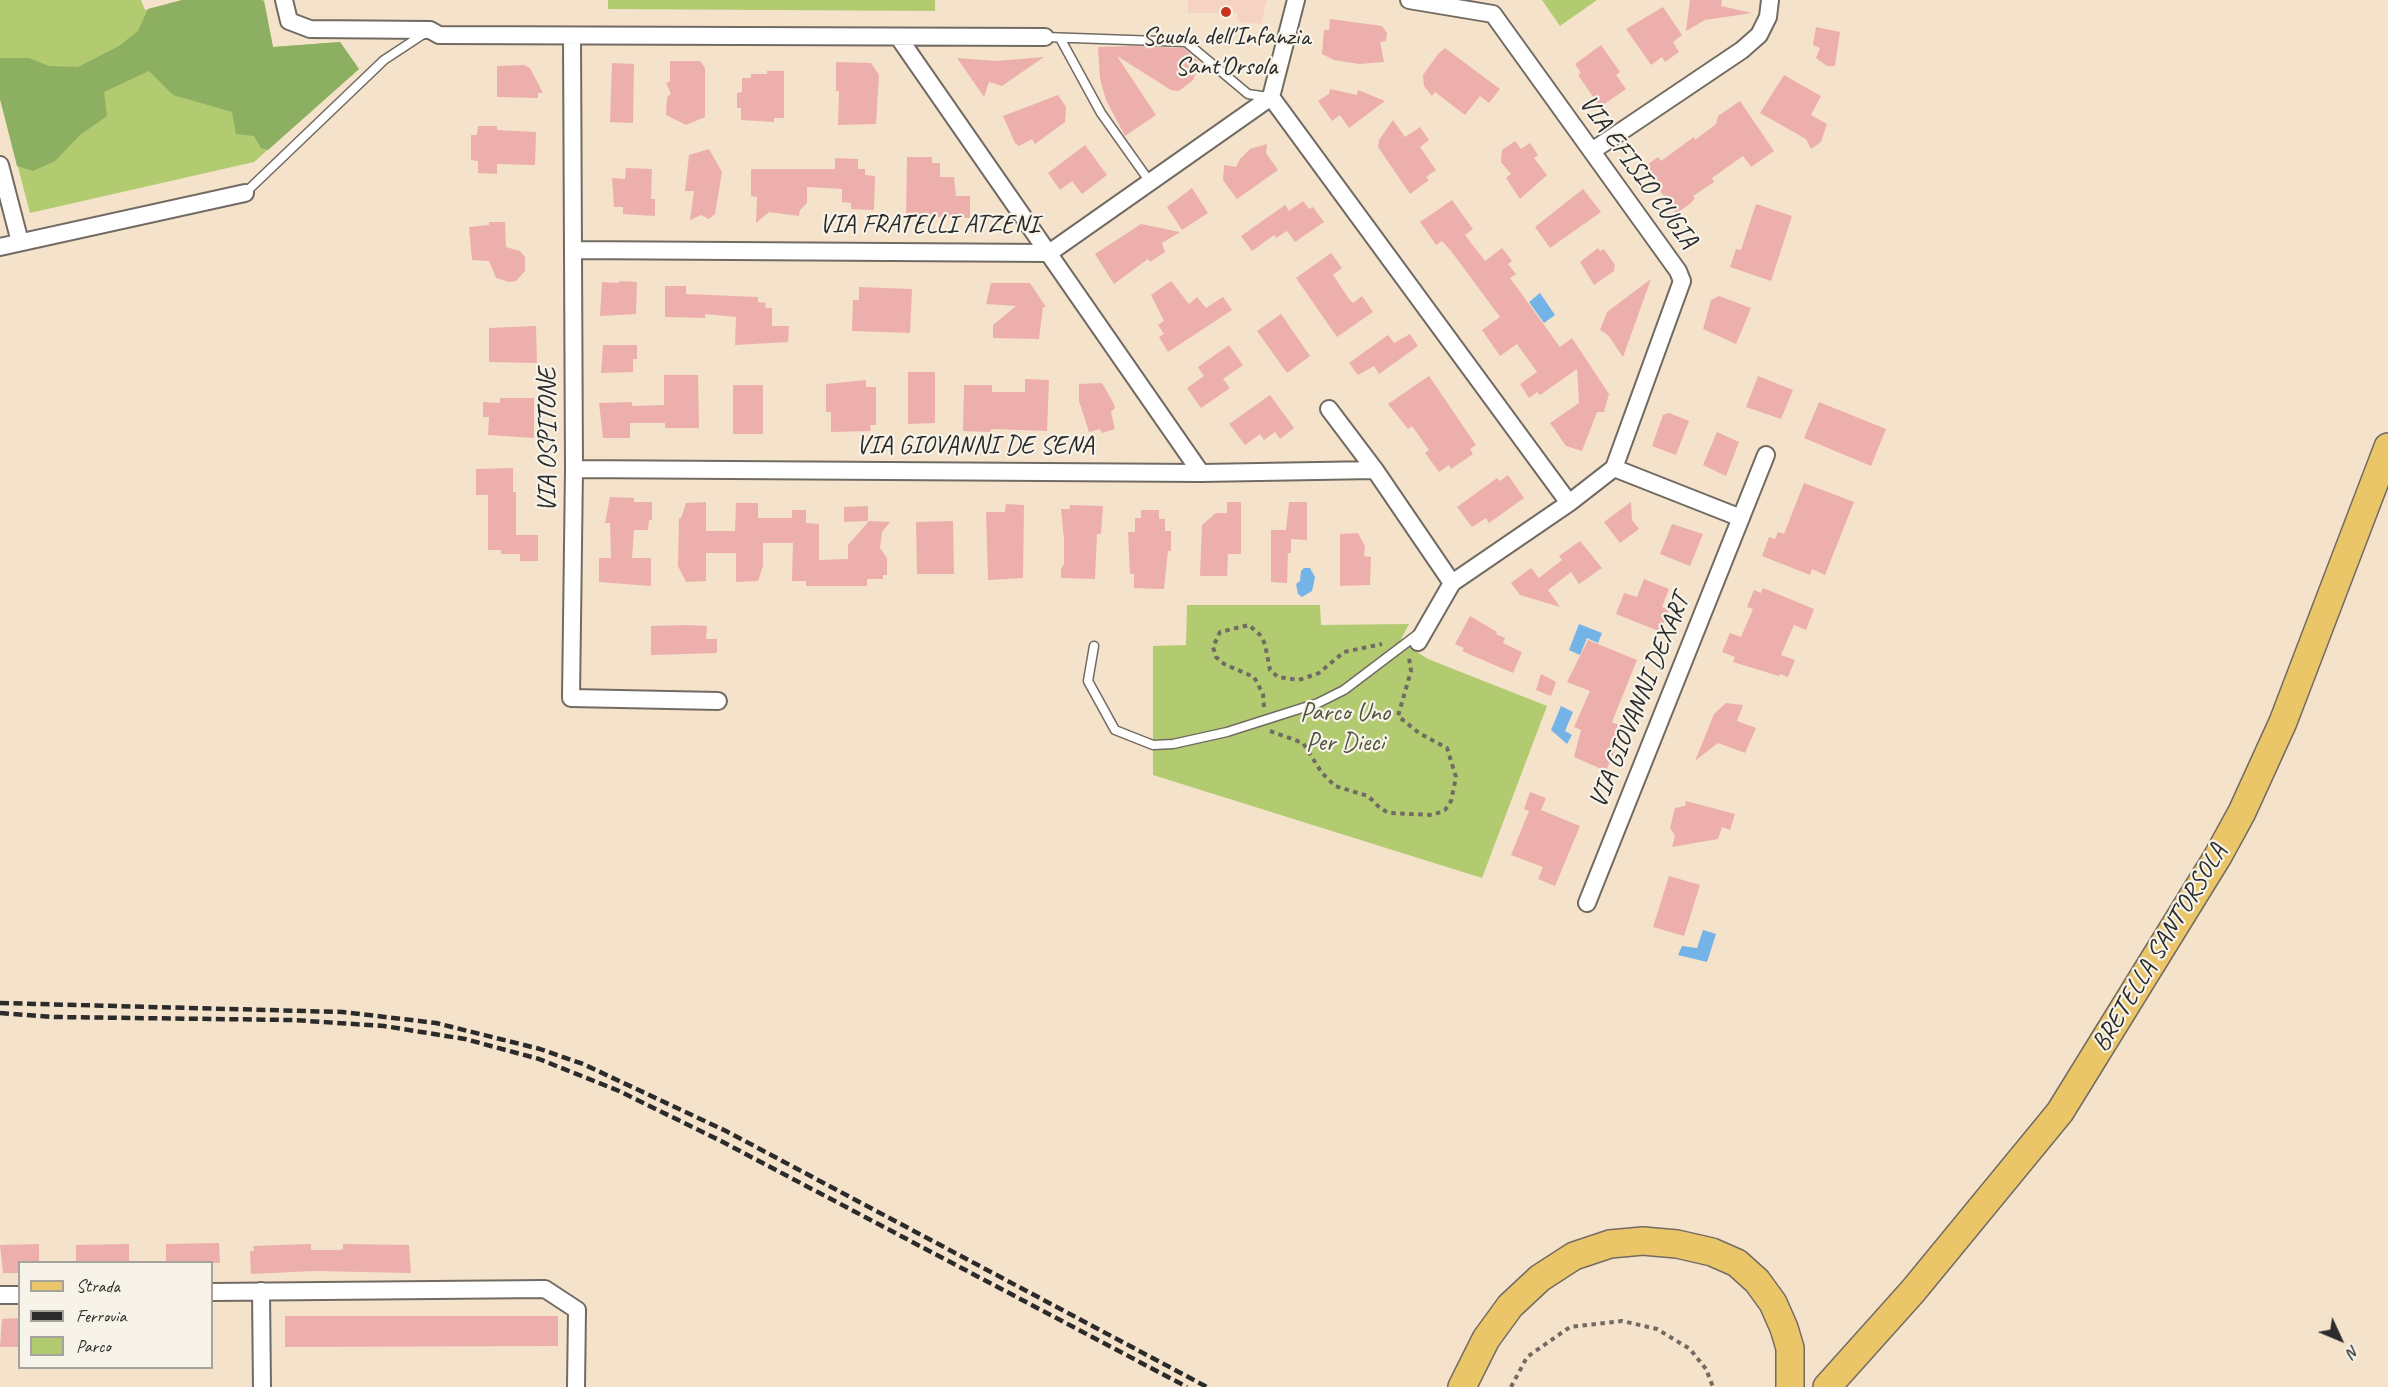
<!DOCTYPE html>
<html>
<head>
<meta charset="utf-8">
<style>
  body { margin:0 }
  #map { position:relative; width:2388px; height:1387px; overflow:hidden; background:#f5e2ca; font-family:Caveat,sans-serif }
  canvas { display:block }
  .legend { position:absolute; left:18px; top:1261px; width:195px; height:108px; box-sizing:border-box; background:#f7f3e8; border:2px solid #a5a39c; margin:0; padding:8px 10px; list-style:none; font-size:18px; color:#2b2b2b }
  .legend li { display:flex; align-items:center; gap:12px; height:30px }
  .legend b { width:30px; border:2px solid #a5a39c }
  .north { position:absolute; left:2310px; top:1309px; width:60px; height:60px; -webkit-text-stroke:4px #f7f3e8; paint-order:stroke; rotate:134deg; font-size:16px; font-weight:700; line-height:24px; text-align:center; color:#2b2b2b }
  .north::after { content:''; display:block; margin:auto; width:21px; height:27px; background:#2b2b2b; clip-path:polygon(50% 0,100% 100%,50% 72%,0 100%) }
</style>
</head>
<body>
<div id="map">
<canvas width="2388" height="1387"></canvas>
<ul class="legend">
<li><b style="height:8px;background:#ebc669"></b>Strada</li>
<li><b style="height:8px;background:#2b2b2b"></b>Ferrovia</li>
<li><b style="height:16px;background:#b2cb70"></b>Parco</li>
</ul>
<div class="north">N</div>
</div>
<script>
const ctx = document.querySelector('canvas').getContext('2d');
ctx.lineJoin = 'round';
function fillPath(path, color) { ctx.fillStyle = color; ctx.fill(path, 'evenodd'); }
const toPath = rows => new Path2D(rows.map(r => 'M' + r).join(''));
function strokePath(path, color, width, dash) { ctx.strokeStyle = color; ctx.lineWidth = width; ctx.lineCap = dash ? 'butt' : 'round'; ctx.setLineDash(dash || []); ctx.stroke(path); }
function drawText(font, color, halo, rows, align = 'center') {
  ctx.font = font + ' Caveat,sans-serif'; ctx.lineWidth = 4.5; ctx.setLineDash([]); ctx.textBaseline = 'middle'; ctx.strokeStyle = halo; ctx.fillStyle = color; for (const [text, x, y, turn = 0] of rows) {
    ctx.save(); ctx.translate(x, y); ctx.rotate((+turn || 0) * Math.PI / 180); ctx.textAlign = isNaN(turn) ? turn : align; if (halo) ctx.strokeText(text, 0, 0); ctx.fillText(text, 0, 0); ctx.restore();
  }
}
fillPath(toPath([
  [1188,0,1267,0,1261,24,1238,22,1237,13,1188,13]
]), '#f5d2c2');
fillPath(toPath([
  [0,0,141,0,145,10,182,0,264,0,273,47,340,42,359,69,254,162,30,213,0,99],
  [608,0,935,0,935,11,608,9],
  [1542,0,1597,0,1560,26],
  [1187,605,1320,605,1321,625,1409,624,1400,641,1428,659,1547,706,1482,878,1153,775,1153,646,1186,645]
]), '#b2cb70');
fillPath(toPath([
  [182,0,261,0,264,2,273,47,340,42,359,69,268,150,261,148,254,136,236,134,232,112,173,95,149,71,104,92,107,116,80,135,55,161,33,171,17,166,0,99,0,58,29,58,49,66,78,67,119,46,138,31,148,9]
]), '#8daf62');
fillPath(toPath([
  [1540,293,1555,315,1544,323,1529,302],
  [1304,568,1310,568,1315,577,1312,591,1302,597,1298,594,1296,584,1300,581,1301,571],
  [1579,624,1602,633,1598,643,1587,638,1580,655,1569,650],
  [1561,706,1573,712,1565,731,1572,735,1567,744,1551,730],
  [1703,930,1716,934,1707,962,1678,955,1682,946,1697,948]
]), '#73b3e7');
fillPath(toPath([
  [1690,0,1722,0,1721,6,1752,13,1705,20,1686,31],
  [1663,7,1682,35,1673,42,1679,52,1665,62,1662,57,1651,65,1626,29],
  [1330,19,1382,26,1387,33,1386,41,1380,42,1384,62,1359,64,1334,60,1322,54,1324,30,1329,30],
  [1816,27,1840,32,1835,66,1827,66,1816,58,1820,48,1813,45],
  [1601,45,1620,72,1616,75,1626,89,1600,107,1578,75,1581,73,1575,64],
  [1132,46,1184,48,1197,60,1199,66,1193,80,1179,91,1171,90,1117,56,1156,115,1125,136,1106,100,1100,79,1098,47],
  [1445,48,1500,89,1489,103,1480,96,1465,115,1435,92,1432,96,1424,86,1423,75,1438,54],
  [1044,57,1002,86,989,82,984,97,957,58,996,61],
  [670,61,700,61,705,68,705,117,686,125,666,115,667,97,671,94,666,83,670,81],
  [836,62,871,63,879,75,876,124,838,125,839,91,836,91],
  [612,63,634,64,633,123,610,122],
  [524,65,530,68,543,93,538,93,538,98,497,97,497,66],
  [767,71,784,71,784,118,774,118,774,122,741,120,741,108,737,108,737,93,742,92,742,78,751,78,751,74,767,74],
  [1784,75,1821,96,1811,115,1827,124,1821,142,1811,149,1806,139,1760,113],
  [1330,89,1357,95,1358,90,1385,101,1349,128,1340,115,1332,121,1318,101,1329,94],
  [1058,95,1066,107,1065,122,1035,144,1032,139,1019,146,1015,143,1003,116],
  [1740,101,1774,151,1751,167,1743,156,1712,178,1714,182,1693,196,1695,198,1691,203,1676,214,1644,167,1658,157,1661,161,1694,137,1695,140,1716,124,1718,116],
  [1393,120,1405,137,1420,127,1429,140,1420,147,1436,170,1426,177,1429,180,1410,194,1378,147,1379,140],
  [478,126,497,126,497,130,536,132,535,165,497,164,497,174,478,173,478,161,471,160,471,135,477,135],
  [1515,141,1521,149,1530,143,1538,155,1534,158,1547,175,1520,199,1506,178,1511,174,1501,162,1502,150],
  [1267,144,1266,153,1278,170,1237,199,1223,180,1224,165,1236,167,1240,159,1250,149],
  [1085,145,1107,175,1082,194,1072,181,1060,190,1048,173],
  [709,149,722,172,715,214,709,219,701,215,690,220,694,191,685,191,689,155],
  [907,157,932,157,932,163,940,163,940,177,954,177,956,196,970,196,970,218,906,216],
  [835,158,858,159,858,169,865,169,865,175,875,176,874,210,851,209,851,203,842,202,842,189,807,187,807,203,800,210,799,216,769,212,756,223,757,197,751,196,751,169,835,169],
  [626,168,652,169,651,199,655,199,655,216,623,214,623,207,614,207,612,178,625,179],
  [1192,188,1208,213,1182,230,1167,207],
  [1583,189,1601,212,1550,248,1535,227],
  [1452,200,1473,229,1465,235,1485,261,1502,248,1512,261,1508,264,1516,274,1510,278,1560,347,1572,338,1609,394,1604,412,1597,412,1582,451,1566,446,1550,423,1579,403,1577,369,1540,395,1537,392,1529,398,1520,384,1537,372,1517,344,1500,356,1482,330,1500,317,1451,251,1442,241,1436,245,1420,222],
  [1303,201,1309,209,1313,207,1324,222,1295,242,1287,231,1276,238,1274,235,1252,251,1241,236,1285,205,1289,211],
  [1756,204,1792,216,1771,281,1730,267,1736,249,1741,250],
  [489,222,505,222,506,247,520,251,525,257,525,271,516,281,509,282,496,278,489,261,472,260,469,227,489,225],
  [1141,224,1180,232,1162,243,1165,252,1150,262,1148,259,1114,284,1095,254],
  [1598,248,1600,251,1604,249,1615,265,1614,271,1594,285,1580,262],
  [1331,253,1342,268,1333,275,1349,299,1353,303,1362,296,1373,312,1337,337,1296,278],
  [1651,279,1623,357,1608,335,1600,330,1607,312],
  [619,281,637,282,636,314,600,316,602,282,619,283],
  [1171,281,1189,304,1197,297,1206,308,1223,297,1232,310,1168,352,1159,337,1164,334,1158,325,1164,321,1151,295],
  [991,283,1030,283,1046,307,1043,307,1039,339,993,338,993,325,1016,306,986,304],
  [665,286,686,286,686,294,758,297,758,302,766,303,765,308,772,308,772,326,789,326,788,342,735,345,736,317,705,314,705,318,665,317],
  [859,287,912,289,910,333,852,331,853,300,859,300],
  [1719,296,1751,308,1736,344,1703,329,1711,300],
  [1281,314,1310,356,1287,373,1257,331],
  [536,326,537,363,489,362,489,328],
  [1410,334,1418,346,1379,374,1374,366,1358,375,1349,363,1388,335,1394,343],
  [603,345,637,345,637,359,633,359,633,372,601,373],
  [1229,345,1243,365,1223,379,1230,388,1201,408,1187,388,1204,376,1198,367],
  [908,372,935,372,935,423,908,424],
  [664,375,698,375,699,428,665,428,665,423,630,423,630,438,603,438,599,403,632,402,632,406,664,405],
  [1429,376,1476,445,1470,449,1473,454,1451,469,1449,465,1439,472,1425,453,1429,450,1412,426,1408,429,1388,404],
  [1758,376,1793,390,1781,419,1746,407],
  [1025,379,1049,380,1047,431,991,429,991,432,963,431,964,385,992,385,992,392,1025,392],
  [866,380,866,387,876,387,876,425,870,425,871,431,831,432,831,412,826,412,826,384],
  [1102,383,1113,402,1115,408,1111,412,1115,429,1102,433,1100,429,1089,432,1079,401,1079,384],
  [733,385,763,385,763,434,733,434],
  [1270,395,1294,428,1280,439,1275,432,1264,440,1260,434,1245,445,1229,424],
  [500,398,534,398,534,438,488,435,489,417,483,417,483,402,500,403],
  [1819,402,1886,429,1871,466,1804,438],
  [1669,413,1689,421,1676,455,1652,446,1663,415],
  [1717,432,1739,442,1726,476,1703,465],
  [513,468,513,492,516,492,516,535,538,535,538,561,520,561,520,554,501,554,501,550,488,550,488,495,476,495,476,469],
  [1508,475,1524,498,1489,523,1486,518,1472,527,1457,507,1497,478,1500,481],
  [1804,483,1854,502,1825,575,1812,569,1810,575,1762,556,1769,537,1775,539,1778,532,1784,534],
  [610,497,634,498,634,502,652,502,652,520,649,520,648,530,634,530,632,558,651,558,651,586,599,582,599,558,611,558,610,523,605,523],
  [706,502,706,531,735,531,736,503,758,503,758,518,792,518,792,510,806,510,806,523,819,524,819,560,848,559,848,545,869,521,890,522,882,532,880,548,887,558,887,575,883,575,883,579,867,579,867,586,806,586,806,581,792,581,793,543,763,543,763,566,758,581,736,582,736,553,706,553,706,581,686,582,678,566,679,518,681,518,686,503],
  [1227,502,1241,502,1241,554,1228,554,1227,576,1200,576,1202,525,1216,513,1227,513],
  [1289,502,1307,502,1307,540,1291,539,1291,553,1288,553,1287,583,1271,582,1271,530,1286,530],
  [1631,502,1632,520,1639,529,1620,543,1604,522],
  [1006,504,1024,505,1023,578,988,580,986,512,1005,512],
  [1070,505,1103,506,1101,534,1097,534,1095,579,1061,578,1061,569,1064,564,1064,539,1061,509,1070,509],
  [868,506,868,521,844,522,844,507],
  [1141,510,1159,510,1159,519,1165,519,1165,531,1171,531,1171,551,1168,551,1164,589,1134,588,1134,574,1130,574,1128,532,1135,532,1135,518,1141,518],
  [953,521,954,574,917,574,916,522],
  [1672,524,1703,534,1690,566,1660,554],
  [1358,533,1365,546,1364,556,1371,557,1370,585,1340,586,1340,534],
  [1580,541,1602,568,1579,584,1571,572,1548,590,1560,607,1520,595,1511,583,1531,568,1539,578,1562,560,1559,556],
  [1644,579,1669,589,1662,607,1669,610,1661,632,1616,614,1624,593,1637,597],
  [1763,588,1814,609,1806,630,1794,625,1781,655,1795,660,1788,677,1780,674,1779,676,1733,662,1735,657,1722,652,1730,633,1741,637,1753,609,1747,607,1754,590,1761,593],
  [1470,616,1497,632,1496,634,1505,638,1503,643,1522,652,1513,673,1462,651,1464,648,1455,644],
  [687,625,707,626,706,639,717,639,717,653,651,655,651,626],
  [1588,640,1637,660,1612,722,1619,725,1615,733,1621,736,1606,771,1574,757,1581,730,1574,727,1590,691,1567,682],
  [1541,674,1556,682,1551,696,1536,690],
  [1726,703,1743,705,1737,721,1756,728,1745,753,1718,743,1695,761,1714,714],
  [1530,792,1546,798,1541,810,1580,826,1555,886,1538,879,1543,867,1511,855,1529,811,1524,809],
  [1686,801,1735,814,1730,830,1722,827,1718,839,1672,847,1675,836,1670,828,1675,808,1685,806],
  [1669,876,1700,885,1684,936,1653,927],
  [219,1243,220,1263,166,1263,166,1244],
  [39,1244,39,1263,20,1263,20,1273,3,1273,0,1245],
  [129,1244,129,1263,76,1263,76,1245],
  [311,1244,311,1250,340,1250,343,1249,343,1244,409,1245,411,1273,314,1271,251,1274,250,1251,254,1251,253,1246],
  [285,1316,558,1316,558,1346,285,1347],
  [20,1318,20,1347,0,1347,2,1319]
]), '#edafab');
const service = toPath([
  [1045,37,1186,42,1248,94,1268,97],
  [1060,38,1101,113,1150,182],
  [245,193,384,60,425,33],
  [1094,646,1088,681,1115,730,1153,745,1173,744,1227,732,1318,703,1344,690,1418,634]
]);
const minor = toPath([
  [284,0,289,21,310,29,430,30,439,35,1045,37],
  [1409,0,1493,14,1678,271,1682,281,1614,468,1569,503,1452,583,1418,642],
  [572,36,574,469,571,698,718,701],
  [899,38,1201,473],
  [1271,97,1569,503],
  [1271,97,1296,0],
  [1592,151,1742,50,1759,35,1768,17,1770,0],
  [0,165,20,242],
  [0,247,245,193],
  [573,250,1049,253,1271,97],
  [1329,409,1375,470,1452,583],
  [1614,468,1741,518],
  [574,469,1201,473,1375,470],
  [1587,903,1766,455],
  [261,1291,262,1387],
  [212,1292,545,1289,577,1310,576,1387],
  [0,1295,20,1295]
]);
const primary = toPath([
  [1462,1387,1486,1339,1510,1306,1540,1278,1574,1256,1610,1244,1643,1241,1677,1244,1712,1252,1737,1263,1757,1281,1773,1303,1784,1328,1790,1348,1790,1387],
  [1827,1387,1913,1291,2060,1112,2218,856,2242,812,2283,722,2388,447]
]);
strokePath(service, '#726b63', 11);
strokePath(minor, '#726b63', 20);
strokePath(primary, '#726b63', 30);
strokePath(toPath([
  [1264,707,1263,694,1254,677,1224,664,1216,657,1213,647,1220,632,1249,625,1260,635,1265,644,1270,670,1278,677,1299,680,1319,673,1344,652,1382,644],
  [1270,731,1303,743,1322,773,1335,786,1368,796,1380,808,1389,813,1433,815,1445,810,1451,801,1456,777,1447,748,1419,733,1398,716,1411,671,1409,658],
  [1511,1387,1527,1357,1570,1327,1622,1321,1657,1329,1690,1349,1706,1369,1713,1387]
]), '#726b63', 4, [4.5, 4.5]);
strokePath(service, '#fff', 8);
strokePath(minor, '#fff', 16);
strokePath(primary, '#ebc669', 27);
strokePath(toPath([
  [0,1003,343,1012,436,1023,540,1049,583,1064,726,1131,1207,1387],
  [0,1013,54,1017,293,1020,384,1026,465,1039,539,1059,619,1091,721,1141,1187,1387]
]), '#2b2b2b', 4.5, [9, 4.5]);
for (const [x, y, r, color] of [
  [1226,12,6,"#c8321e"]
]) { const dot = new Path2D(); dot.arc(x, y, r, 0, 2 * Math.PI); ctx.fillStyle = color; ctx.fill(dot); strokePath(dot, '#f7f3e8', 2); }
drawText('26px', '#2b2b2b', '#f7f3e8', [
  ["Scuola dell'Infanzia",1226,37],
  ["Sant'Orsola",1226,67]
]);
drawText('26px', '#2b2b2b', '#f7f3e8', [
  ["VIA EFISIO CUGIA",1638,172,54],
  ["VIA FRATELLI ATZENI",929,225],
  ["VIA OSPITONE",548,440,-90],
  ["VIA GIOVANNI DE SENA",975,446],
  ["VIA GIOVANNI DEXART",1640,701,-68],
  ["BRETELLA SANT'ORSOLA",2160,948,-59]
]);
drawText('26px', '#4d533c', '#f7f3e8', [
  ["Parco Uno",1345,713],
  ["Per Dieci",1345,743]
]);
</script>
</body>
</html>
